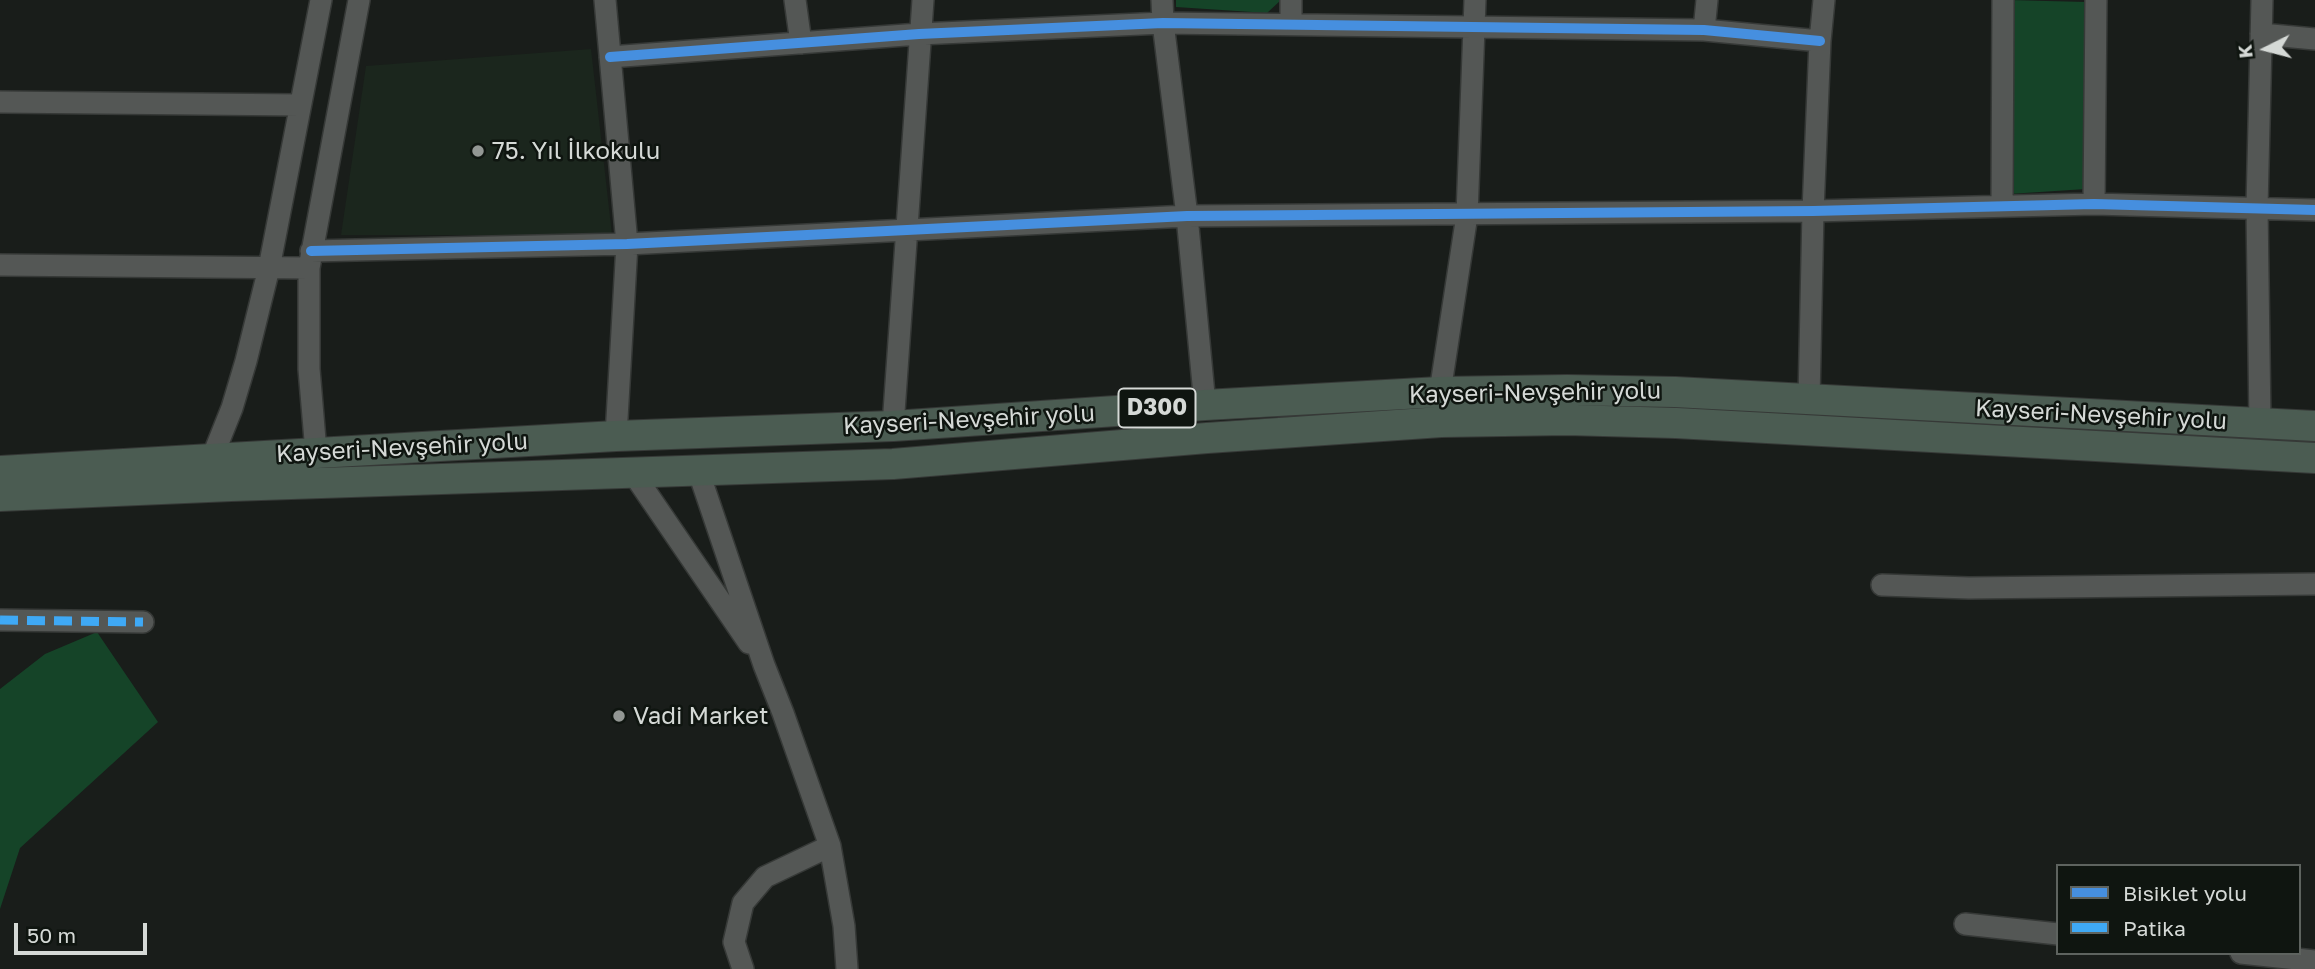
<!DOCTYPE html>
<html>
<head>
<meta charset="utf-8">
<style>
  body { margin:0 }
  #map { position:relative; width:2315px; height:969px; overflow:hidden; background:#191d1a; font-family:"Golos Text",sans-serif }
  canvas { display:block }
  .legend { position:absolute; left:2056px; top:864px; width:245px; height:91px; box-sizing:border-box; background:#0f1510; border:2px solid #5e635f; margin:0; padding:9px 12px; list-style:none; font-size:21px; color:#d5d9d6 }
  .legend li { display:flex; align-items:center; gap:14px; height:35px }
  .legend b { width:35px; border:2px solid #5e635f }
  .north { position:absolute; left:2231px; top:14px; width:70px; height:70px; -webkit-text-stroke:5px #0f1510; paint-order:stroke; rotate:264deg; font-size:19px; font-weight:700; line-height:28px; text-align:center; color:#d5d9d6 }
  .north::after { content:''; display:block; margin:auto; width:24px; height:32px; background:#d5d9d6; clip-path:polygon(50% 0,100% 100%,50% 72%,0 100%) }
  .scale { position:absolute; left:14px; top:923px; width:133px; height:32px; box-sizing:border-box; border:4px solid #d5d9d6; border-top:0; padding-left:9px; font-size:21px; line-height:24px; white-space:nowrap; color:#d5d9d6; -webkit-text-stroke:5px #0f1510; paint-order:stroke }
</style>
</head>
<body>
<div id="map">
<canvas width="2315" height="969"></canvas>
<ul class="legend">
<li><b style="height:9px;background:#468fdf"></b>Bisiklet yolu</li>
<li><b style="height:9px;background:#3fa9f5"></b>Patika</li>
</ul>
<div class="north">K</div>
<div class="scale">50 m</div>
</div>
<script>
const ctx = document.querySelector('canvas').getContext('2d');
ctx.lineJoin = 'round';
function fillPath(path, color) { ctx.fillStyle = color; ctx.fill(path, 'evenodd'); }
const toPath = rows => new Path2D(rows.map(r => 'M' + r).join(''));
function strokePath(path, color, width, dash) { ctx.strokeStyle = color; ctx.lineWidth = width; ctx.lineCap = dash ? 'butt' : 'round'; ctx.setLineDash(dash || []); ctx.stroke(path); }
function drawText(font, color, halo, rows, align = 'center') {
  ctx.font = font + ' "Golos Text",sans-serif'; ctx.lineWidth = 5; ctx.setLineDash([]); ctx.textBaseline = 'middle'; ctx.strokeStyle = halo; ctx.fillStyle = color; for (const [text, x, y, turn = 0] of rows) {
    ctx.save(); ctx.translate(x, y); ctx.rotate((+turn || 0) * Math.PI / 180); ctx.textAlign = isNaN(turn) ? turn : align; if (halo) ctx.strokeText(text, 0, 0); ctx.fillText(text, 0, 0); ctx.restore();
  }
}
fillPath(toPath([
  [591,49,612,235,341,235,366,66]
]), '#1b261d');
fillPath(toPath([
  [1176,0,1281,0,1267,13,1176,7],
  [2008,0,2086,2,2086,189,2009,194],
  [97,632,158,722,20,848,0,909,0,689,45,654]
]), '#154428');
const minor = toPath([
  [605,0,627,244,616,436],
  [795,0,801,43],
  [1162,0,1163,23,1187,216,1205,405],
  [1291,24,1291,0],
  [1704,30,1707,0],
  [2261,34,2315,39],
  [610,57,919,34,1163,23,1704,30,1820,41],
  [0,102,300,105],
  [2094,204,2096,0],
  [2002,205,2003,0],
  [311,251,627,244,1187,216,1813,211,2094,204,2315,210],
  [0,265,309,268],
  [1440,392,1467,215,1475,0],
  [1809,400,1813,211,1820,41,1824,0],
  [2260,424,2257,207,2262,0],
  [893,426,923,0],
  [316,452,309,369,309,268,359,0],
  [212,458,232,408,246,361,269,268,321,0],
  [698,470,764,665,783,713,830,846,844,926,847,969],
  [633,473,749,643],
  [1882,585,1969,588,2315,584],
  [0,620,143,622],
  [1965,924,2058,934],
  [2241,953,2315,961],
  [743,969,734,942,743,903,765,877,830,846]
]);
const highway = toPath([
  [0,471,616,436,893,426,1205,405,1440,392,1567,390,1675,392,2315,426],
  [0,496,231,486,893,464,1207,438,1441,422,1567,420,1676,423,2315,458]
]);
strokePath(minor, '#363937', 24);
strokePath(highway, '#363937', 32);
strokePath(minor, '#545755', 21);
strokePath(highway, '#4b5c52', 30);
strokePath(toPath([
  [0,620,143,622]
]), '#3fa9f5', 9, [18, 9]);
strokePath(toPath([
  [610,57,919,34,1163,23,1704,30,1820,41],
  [311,251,627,244,1187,216,1813,211,2094,204,2315,210]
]), '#468fdf', 10);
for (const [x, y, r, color] of [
  [478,151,7,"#939794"],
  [619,716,7,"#939794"]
]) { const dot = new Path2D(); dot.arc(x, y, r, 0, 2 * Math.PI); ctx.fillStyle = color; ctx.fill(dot); strokePath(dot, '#0f1510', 2.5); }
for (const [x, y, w] of [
  [1157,408,77]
]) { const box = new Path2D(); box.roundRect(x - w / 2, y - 19.5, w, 39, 5); ctx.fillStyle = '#0f1510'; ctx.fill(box); strokePath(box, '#d5d9d6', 2); }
drawText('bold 23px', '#d5d9d6', null, [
  ["D300",1157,408]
]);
drawText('24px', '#d5d9d6', '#0f1510', [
  ["75. Yıl İlkokulu",492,151],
  ["Vadi Market",633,716]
], 'left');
drawText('24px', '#d5d9d6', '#0f1510', [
  ["Kayseri-Nevşehir yolu",1535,393,-1],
  ["Kayseri-Nevşehir yolu",2101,415,3],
  ["Kayseri-Nevşehir yolu",969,420,-3],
  ["Kayseri-Nevşehir yolu",402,448,-3]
]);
</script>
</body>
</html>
